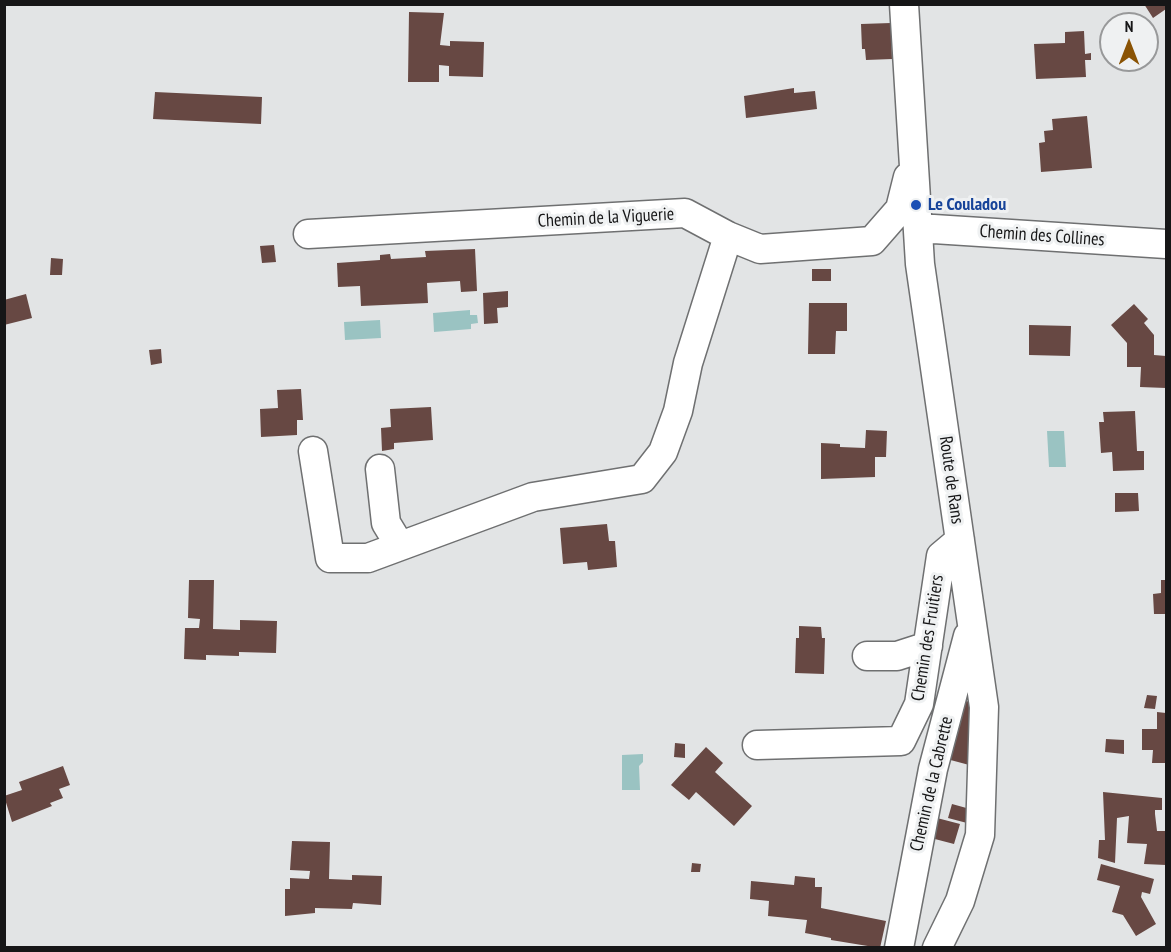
<!DOCTYPE html>
<html>
<head>
<meta charset="utf-8">
<style>
  body { margin:0 }
  #map { position:relative; width:1171px; height:952px; overflow:hidden; background:#e2e4e5; font-family:"PT Sans Narrow",sans-serif }
  canvas { display:block }
  .frame { position:absolute; inset:0; border:6px solid #161617; pointer-events:none }
  .north { position:absolute; left:1099px; top:12px; width:60px; height:60px; box-sizing:border-box; background:#eff1f2; border:2px solid #98999a; border-radius:50%; rotate:0deg; font-size:16px; font-weight:700; line-height:24px; text-align:center; color:#161617 }
  .north::after { content:''; display:block; margin:auto; width:21px; height:27px; background:#8a5304; clip-path:polygon(50% 0,100% 100%,50% 72%,0 100%) }
</style>
</head>
<body>
<div id="map">
<canvas width="1171" height="952"></canvas>
<div class="frame"></div>
<div class="north">N</div>
</div>
<script>
const ctx = document.querySelector('canvas').getContext('2d');
ctx.lineJoin = 'round';
function fillPath(path, color) { ctx.fillStyle = color; ctx.fill(path, 'evenodd'); }
const toPath = rows => new Path2D(rows.map(r => 'M' + r).join(''));
function strokePath(path, color, width, dash) { ctx.strokeStyle = color; ctx.lineWidth = width; ctx.lineCap = dash ? 'butt' : 'round'; ctx.setLineDash(dash || []); ctx.stroke(path); }
function drawText(font, color, halo, rows, align = 'center') {
  ctx.font = font + ' "PT Sans Narrow",sans-serif'; ctx.lineWidth = 6; ctx.setLineDash([]); ctx.textBaseline = 'middle'; ctx.strokeStyle = halo; ctx.fillStyle = color; for (const [text, x, y, turn = 0] of rows) {
    ctx.save(); ctx.translate(x, y); ctx.rotate((+turn || 0) * Math.PI / 180); ctx.textAlign = isNaN(turn) ? turn : align; if (halo) ctx.strokeText(text, 0, 0); ctx.fillText(text, 0, 0); ctx.restore();
  }
}
fillPath(toPath([
  [470,310,470,315,477,315,478,323,471,324,471,329,434,332,433,313],
  [380,320,381,338,345,340,344,322],
  [1047,431,1064,431,1066,467,1049,467],
  [643,754,643,762,639,766,640,790,622,790,622,755]
]), '#9ac3c2');
fillPath(toPath([
  [1144,4,1166,4,1166,9,1153,18],
  [409,12,444,13,440,45,450,46,450,41,484,42,483,77,449,76,449,66,439,65,439,82,408,82],
  [891,23,892,59,866,60,865,49,862,49,861,24],
  [1084,31,1085,54,1091,53,1091,60,1085,60,1086,77,1036,79,1034,44,1065,43,1065,32],
  [794,88,794,93,815,91,817,109,746,118,744,96],
  [155,92,262,97,261,124,153,119],
  [1087,116,1092,168,1041,172,1039,143,1045,142,1044,131,1053,130,1052,119],
  [274,245,276,262,262,263,260,246],
  [475,249,477,291,461,292,460,281,427,283,428,303,361,306,360,286,338,287,337,263,380,260,380,255,390,254,391,259,426,257,425,251],
  [51,258,63,259,62,275,50,275],
  [812,269,831,269,831,281,812,281],
  [508,291,508,307,497,308,498,323,484,324,483,293],
  [26,294,32,318,4,325,4,300],
  [809,303,847,303,847,331,836,331,835,354,808,354],
  [1134,304,1148,319,1144,323,1154,335,1154,355,1166,356,1166,388,1140,387,1141,367,1127,367,1127,343,1111,325],
  [1029,325,1071,326,1070,356,1029,355],
  [161,349,162,363,151,365,149,350],
  [301,389,303,420,297,420,297,435,261,437,260,409,278,408,277,390],
  [431,407,433,440,394,443,394,449,382,451,381,428,391,427,390,409],
  [1135,411,1137,451,1144,451,1144,470,1113,471,1112,452,1101,453,1099,422,1104,422,1103,412],
  [866,430,887,431,886,457,875,457,875,477,821,479,821,443,840,444,840,447,865,448],
  [1115,493,1138,493,1139,511,1115,512],
  [607,524,609,541,615,541,617,567,588,570,587,562,563,564,560,528],
  [189,580,214,580,213,629,240,630,240,620,277,621,276,653,239,652,239,656,206,655,206,660,184,659,185,628,199,628,200,619,188,618],
  [1161,580,1166,580,1166,614,1154,614,1153,594,1161,593],
  [799,626,821,627,822,638,825,638,824,674,795,673,796,638,799,638],
  [1147,695,1157,696,1155,709,1144,708],
  [965,701,973,702,973,766,943,758],
  [1157,712,1166,713,1166,763,1152,763,1153,750,1142,750,1142,729,1157,729],
  [1106,739,1124,740,1124,754,1105,752],
  [675,743,685,744,685,758,674,757],
  [706,747,723,763,715,772,752,806,734,826,696,792,689,800,671,785],
  [63,766,70,785,59,789,63,798,50,803,52,806,12,822,4,796,22,790,19,782],
  [1103,792,1162,798,1162,810,1155,810,1155,814,1157,831,1166,831,1166,865,1144,864,1147,844,1127,843,1129,816,1117,818,1115,863,1098,858,1099,840,1105,840],
  [952,804,970,809,967,823,948,818],
  [937,818,960,824,954,844,931,838],
  [292,841,330,842,329,879,352,880,352,875,382,876,381,905,353,903,352,909,315,908,315,913,285,916,285,889,290,889,290,878,309,879,310,871,290,870],
  [692,863,701,864,700,872,691,872],
  [1101,864,1154,879,1150,894,1142,892,1141,897,1156,924,1136,936,1123,915,1112,912,1120,886,1097,880],
  [795,876,815,878,815,887,822,887,821,908,886,921,880,948,831,940,831,938,805,933,807,920,768,916,769,901,750,899,751,881,794,885]
]), '#674843');
const minor = toPath([
  [904,4,920,264,984,707,980,835,960,901,937,948],
  [918,228,1166,244],
  [308,234,685,213,728,236,760,249,872,241,900,209,908,177],
  [313,451,330,558,368,558,533,497,642,479,663,452,678,411,688,363,728,236],
  [380,469,386,523,400,546],
  [867,656,897,656,928,646],
  [757,745,901,741,919,704,941,556,960,540],
  [899,948,933,769,968,636]
]);
strokePath(minor, '#6f7071', 31);
strokePath(minor, '#fff', 28);
for (const [x, y, r, color] of [
  [916,205,6,"#1a4fb4"]
]) { const dot = new Path2D(); dot.arc(x, y, r, 0, 2 * Math.PI); ctx.fillStyle = color; ctx.fill(dot); strokePath(dot, '#eff1f2', 2); }
drawText('bold 18px', '#164399', '#eff1f2', [
  ["Le Couladou",928,205]
], 'left');
drawText('18px', '#161617', '#eff1f2', [
  ["Chemin de la Viguerie",606,218,-3],
  ["Chemin des Collines",1042,236,4],
  ["Route de Rans",951,480,82],
  ["Chemin des Fruitiers",928,638,-81],
  ["Chemin de la Cabrette",932,784,-77]
]);
</script>
</body>
</html>
